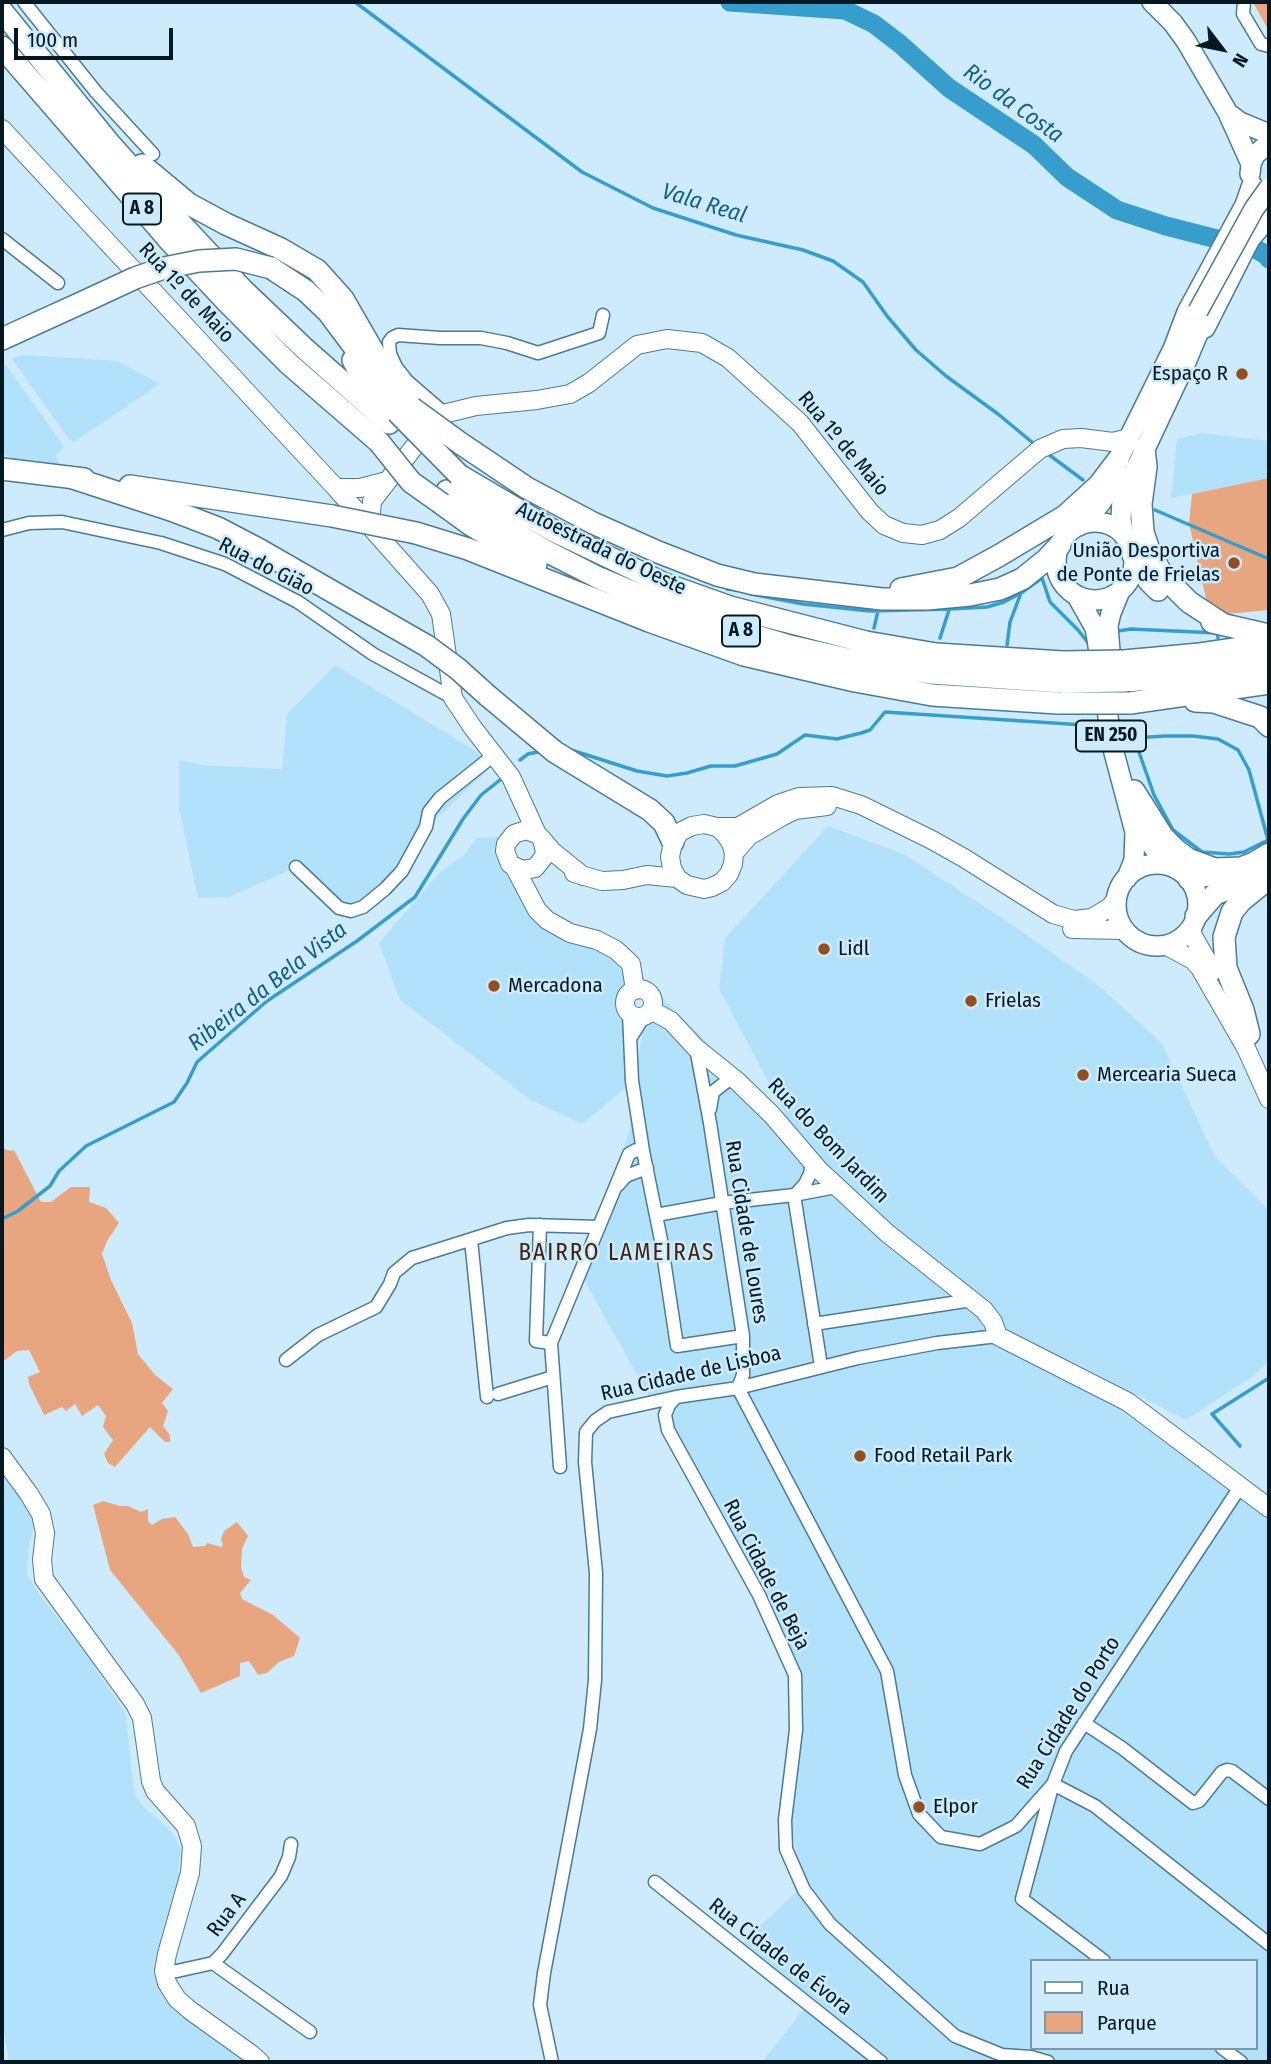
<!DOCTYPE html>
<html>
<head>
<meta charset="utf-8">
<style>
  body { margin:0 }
  #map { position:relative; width:1271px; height:2064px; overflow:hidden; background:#cdebfc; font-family:"Fira Sans Condensed",sans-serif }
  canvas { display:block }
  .frame { position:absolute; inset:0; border:4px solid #041822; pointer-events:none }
  .legend { position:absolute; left:1030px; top:1959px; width:228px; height:91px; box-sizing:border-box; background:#cdebfc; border:2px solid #7d97a5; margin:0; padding:9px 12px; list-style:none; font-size:21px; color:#041822 }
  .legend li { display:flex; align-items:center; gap:14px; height:35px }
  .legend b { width:35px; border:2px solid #7d97a5 }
  .north { position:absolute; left:1187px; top:14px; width:70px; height:70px; -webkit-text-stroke:5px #cdebfc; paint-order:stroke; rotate:122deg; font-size:19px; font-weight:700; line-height:28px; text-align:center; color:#041822 }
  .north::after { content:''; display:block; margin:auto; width:24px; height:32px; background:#041822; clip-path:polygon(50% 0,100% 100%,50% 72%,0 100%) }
  .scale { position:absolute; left:14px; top:28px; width:159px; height:32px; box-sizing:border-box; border:4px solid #041822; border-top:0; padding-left:9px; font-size:21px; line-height:24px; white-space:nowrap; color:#041822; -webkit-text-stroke:5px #cdebfc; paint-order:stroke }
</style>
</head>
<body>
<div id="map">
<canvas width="1271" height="2064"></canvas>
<div class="frame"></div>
<ul class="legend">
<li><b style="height:9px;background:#fff"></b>Rua</li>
<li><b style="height:19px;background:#e7a680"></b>Parque</li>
</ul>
<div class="north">N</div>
<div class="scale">100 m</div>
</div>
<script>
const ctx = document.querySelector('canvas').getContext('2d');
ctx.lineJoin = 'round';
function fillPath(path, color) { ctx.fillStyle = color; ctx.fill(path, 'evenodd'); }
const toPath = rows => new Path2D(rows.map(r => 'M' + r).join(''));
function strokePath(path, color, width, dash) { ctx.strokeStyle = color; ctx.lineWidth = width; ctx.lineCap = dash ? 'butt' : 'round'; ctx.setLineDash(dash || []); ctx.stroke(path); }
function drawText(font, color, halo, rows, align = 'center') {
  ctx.font = font + ' "Fira Sans Condensed",sans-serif'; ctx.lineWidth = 5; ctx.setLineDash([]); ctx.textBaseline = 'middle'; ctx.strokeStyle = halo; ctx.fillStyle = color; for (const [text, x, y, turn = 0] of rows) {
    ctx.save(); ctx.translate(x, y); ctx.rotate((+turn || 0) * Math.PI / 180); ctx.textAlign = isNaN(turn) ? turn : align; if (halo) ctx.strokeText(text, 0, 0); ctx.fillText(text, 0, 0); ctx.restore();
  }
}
fillPath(toPath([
  [23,355,118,361,160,384,74,442,68,438,12,359],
  [6,365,63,445,63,449,56,455,59,464,13,459,2,454,2,367],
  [1202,433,1269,441,1269,478,1171,498,1177,439],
  [335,665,471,748,493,765,432,823,409,874,369,911,350,917,299,866,229,897,198,898,179,808,179,760,202,765,282,769,287,714],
  [828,826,904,854,1017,928,1099,986,1162,1043,1215,1157,1269,1210,1269,1360,1256,1374,1186,1420,1067,1359,1269,1511,1269,2062,762,2062,804,2009,732,1953,796,1892,801,1871,789,1820,803,1725,802,1672,583,1278,630,1128,642,1030,658,993,795,1132,719,989,725,938],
  [1031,1961,1255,1961,1255,2048,1031,2048],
  [502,837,522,893,599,947,634,983,625,1089,582,1124,531,1100,400,1000,379,943,440,872,463,856,477,838],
  [2,1470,32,1513,37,1527,34,1528,29,1545,27,1574,41,1597,95,1665,95,1668,126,1714,133,1783,137,1799,146,1809,167,1827,175,1837,181,1851,178,1868,179,1880,154,1964,163,1996,196,2022,252,2062,9,2062,2,2022]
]), '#b2e2fb');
fillPath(toPath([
  [1258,2,1269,2,1269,31,1254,4],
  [1269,478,1269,610,1227,614,1207,603,1189,523,1192,494],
  [2,1148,10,1151,14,1150,41,1202,51,1202,71,1187,90,1187,89,1202,106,1208,119,1223,107,1241,102,1254,111,1280,132,1323,138,1354,155,1375,173,1389,162,1403,168,1411,163,1426,170,1435,170,1442,165,1442,150,1427,115,1467,108,1463,104,1454,113,1440,103,1427,106,1416,98,1405,82,1416,75,1404,66,1411,62,1407,44,1415,29,1384,28,1377,40,1372,29,1350,17,1351,5,1360,2,1360],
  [103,1501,120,1506,128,1506,141,1512,148,1509,148,1521,152,1525,162,1519,175,1517,188,1534,193,1547,205,1546,207,1543,222,1547,223,1545,221,1539,224,1531,237,1522,248,1536,242,1549,241,1567,244,1577,251,1580,240,1593,242,1599,273,1615,300,1638,294,1656,279,1662,267,1673,258,1675,249,1661,240,1663,240,1676,201,1693,178,1654,110,1570,93,1505]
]), '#e7a680');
strokePath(toPath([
  [355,2,582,172,653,208,736,235,803,250,833,261,863,282,887,316,916,350,946,376,998,414,1033,443],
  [798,2,803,7],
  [830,2,835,9],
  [1048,454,1083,480],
  [1155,510,1269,559],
  [727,589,736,590],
  [751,594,803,604,870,611,950,609,987,607,1004,602,1021,593,1042,578,1050,602,1078,630,1089,644],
  [874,628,878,611],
  [1118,631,1131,629,1217,633,1218,638],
  [940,638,949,610],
  [1007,645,1010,622,1021,593],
  [1165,736,1193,736,1218,739,1238,750,1249,770,1268,840,1244,852,1229,854,1202,852,1173,830,1154,795,1134,738,1165,736],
  [565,748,637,771,667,776,687,773,711,766,735,766,777,754,805,735,837,739,861,733,870,730,885,712,1099,726],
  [520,760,528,754,543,751],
  [2,1219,18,1211,50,1186,59,1171,86,1146,174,1102,187,1083,197,1062,229,1034,267,1001,357,941,415,897,463,819,481,795,500,780],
  [1240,1446,1212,1414,1269,1378]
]), '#369dcc', 3.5);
strokePath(toPath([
  [730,2,845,10,874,24,900,44,949,88,1034,145,1067,177,1117,210,1166,226,1256,249,1266,255,1269,259]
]), '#369dcc', 19);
const street = toPath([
  [24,2,96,92,153,154],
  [1244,2,1243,14,1261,44,1269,46],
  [2,239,58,283],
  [444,413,407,381,396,367,390,354,389,342,392,338,398,335,440,338,481,338,507,343,538,353,599,333,603,315],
  [2,530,29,523,62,522,161,543,225,564,298,602,373,654,453,698],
  [296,867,339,908,351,911,363,907,385,889,402,871,426,827,429,812,440,798,494,755],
  [629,1013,632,1081,643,1151,661,1240,677,1346,743,1336],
  [631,1037,644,1016],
  [696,1048,710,1123,743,1336,743,1375,738,1388],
  [710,1109,713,1092,727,1081,737,1081],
  [618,1185,626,1176,647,1168],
  [794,1195,821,1366],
  [795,1195,805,1184,810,1174,812,1162],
  [656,1215,722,1203,794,1195,836,1187],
  [540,1225,536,1341,551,1343],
  [471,1240,487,1397],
  [814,1324,972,1300],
  [286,1360,318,1335,376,1307,390,1284,394,1273,412,1258,507,1228,529,1225,599,1227],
  [738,1388,887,1671,905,1775,919,1814,941,1837,980,1844,1016,1826,1053,1784,1066,1751,1240,1487],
  [498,1394,553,1377],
  [676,1397,669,1405,665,1415,668,1430,759,1595,795,1675,796,1730,785,1820,786,1849,804,1890,830,1924,955,2036,1002,2055,1031,2057,1048,2062],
  [560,1467,551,1343,629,1154,636,1150,643,1151],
  [1084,1723,1122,1748,1193,1803,1199,1801,1222,1772,1227,1770,1232,1771,1269,1799],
  [1053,1784,1095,1806,1269,1944],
  [1052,1787,1022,1899,1104,1961],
  [655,1882,881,2062],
  [213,1963,310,2032],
  [164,1971,177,1971,213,1963,222,1954,281,1876,289,1857,291,1844],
  [1222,2048,1241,2062],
  [552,2062,540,2005,544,1973,590,1729,595,1680,596,1573,585,1462,586,1432,595,1421,608,1412,676,1397,738,1388,858,1358,937,1343,998,1336]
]);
const secondary = toPath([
  [2,129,336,488,430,594,441,614,453,698,473,728,511,777,537,834],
  [336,488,360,488,387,481],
  [370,525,372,501,439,415,476,406,537,400,570,394,589,383,637,345,667,339,702,343,728,358,800,423,870,512,884,525,903,533,922,535,940,530,959,518,1040,449,1063,439,1081,438,1113,442,1129,438],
  [717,827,725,834,731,843,734,853,733,864,729,874,722,882,712,887,704,889,687,885,677,878,672,868,670,857,673,842,680,832,692,826,704,824,717,827,738,827,778,804,799,797,832,796,861,805,932,840,964,858,1053,914,1074,920,1092,918,1110,907,1117,898],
  [542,839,545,852,543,858,535,868,522,870,510,864,505,851,506,844,514,834,526,830,537,834,542,839,552,851,583,876],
  [734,853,749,836,783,816,795,810,827,806],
  [515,868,537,910,547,920,570,933,597,940,616,950,631,964,635,990],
  [574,873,602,881,623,880,647,875,677,878],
  [1191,928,1193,936,1213,971],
  [1072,929,1125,930],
  [1165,945,1193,960,1200,968,1246,1048,1269,1099],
  '625 1003a14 14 0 1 1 28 0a14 14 0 1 1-28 0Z',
  [651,1010,671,1021,696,1048,737,1081,772,1115,819,1170,887,1233,984,1310,993,1322,998,1336,1128,1402,1269,1508],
  [2,1457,29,1494,41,1514,45,1533,42,1560,44,1579,135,1704,142,1718,151,1781,155,1791,186,1826,192,1846,190,1873,167,1954,164,1971,167,1983,177,1999,191,2011,251,2054,260,2062]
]);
const primary = toPath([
  [1152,2,1173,23,1186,41,1228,113,1251,164],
  [1228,113,1240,122,1269,134],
  [1250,174,1251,164,1255,155,1269,143],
  [1205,328,1250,239,1269,217],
  '1056 561a39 39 0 1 1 78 0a39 39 0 1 1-78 0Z',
  [1079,526,1100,504,1108,492,1118,460,1173,349,1187,312,1245,205,1252,185],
  [1124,536,1121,520,1122,498,1186,362,1207,312],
  [1077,596,1095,628,1097,639,1112,745,1135,832,1134,860,1127,878],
  [1110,651,1108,625,1111,613,1120,591],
  [1142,818,1146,834,1153,847,1168,865],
  '1116 905a41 41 0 1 1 82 0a41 41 0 1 1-82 0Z'
]);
const highway = toPath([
  [2,11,110,144,183,226,242,289,304,348,389,423],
  [2,47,168,239,228,303,289,364,379,442],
  [142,165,189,204,226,224,281,249,317,270,343,299,388,377,412,408],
  [271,268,306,291,328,312,370,368],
  [2,339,92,298],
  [353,360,361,375,375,392,397,412],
  [460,443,527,488,593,523,658,552,717,575,754,584,882,599,927,599,970,595,1000,589,1022,579,1047,559,1060,545],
  [1144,449,1146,467,1141,504,1143,532,1149,550,1159,569,1172,585,1189,602,1224,625],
  [2,469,84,479],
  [459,475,554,531,665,584,730,607,866,642,936,654,1063,662],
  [70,477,171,510,218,528,260,550,427,646],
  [130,486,332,516],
  [447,491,544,550,599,578,656,602,723,626,790,646,860,662,931,673,1062,682],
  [442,504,471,525,536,564],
  [416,533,468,549,649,621,744,655,855,681,932,695,1058,703],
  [1133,555,1149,581,1158,590],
  [901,589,958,578,1000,555,1065,516,1099,485,1118,460],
  [1212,622,1269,635],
  [1124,661,1200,654,1269,644],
  [1125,681,1201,675,1269,663],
  [488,696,555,752,650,810,664,823,673,842],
  [1195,701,1214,702,1260,717,1269,726],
  [1130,703,1269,683],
  [1134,791,1163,837,1176,850,1188,859,1215,869,1241,868,1254,863,1269,854],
  [1189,879,1222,872],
  [1196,916,1215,894,1261,876],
  [1249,1034,1243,1010,1226,968,1224,937,1232,912,1241,901,1269,878]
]);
strokePath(street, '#4b7b94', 15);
strokePath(secondary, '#4b7b94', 20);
strokePath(primary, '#4b7b94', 22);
strokePath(highway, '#4b7b94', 24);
strokePath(street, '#fff', 12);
strokePath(secondary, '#fff', 18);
strokePath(primary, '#fff', 19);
strokePath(highway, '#fff', 21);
const primaryBridge = toPath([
  [1198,311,1254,209,1269,188]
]);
const highwayBridge = toPath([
  [92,298,135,278,164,268,199,261,236,259,271,268],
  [412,408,460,443],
  [397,412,459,475],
  [379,442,411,482,442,504],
  [332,516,416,533],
  [427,646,458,669,488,696],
  [1063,662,1124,661],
  [1062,682,1125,681],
  [1058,703,1130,703]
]);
strokePath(primaryBridge, '#4b7b94', 22, []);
strokePath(highwayBridge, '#4b7b94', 24, []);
strokePath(primaryBridge, '#fff', 19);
strokePath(highwayBridge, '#fff', 21);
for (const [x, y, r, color] of [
  [1242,374,7,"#924f20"],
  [1234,563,7,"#924f20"],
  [824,949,7,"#924f20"],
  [494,986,7,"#924f20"],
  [971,1001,7,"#924f20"],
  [1083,1075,7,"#924f20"],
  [860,1456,7,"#924f20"],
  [919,1807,7,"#924f20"]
]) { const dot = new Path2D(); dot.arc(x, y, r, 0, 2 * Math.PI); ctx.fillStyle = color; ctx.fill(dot); strokePath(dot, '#cdebfc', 2.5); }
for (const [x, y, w] of [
  [142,209,38],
  [741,631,38],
  [1111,736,70]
]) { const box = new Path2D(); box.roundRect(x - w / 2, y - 15.5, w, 31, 5); ctx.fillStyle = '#cdebfc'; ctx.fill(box); strokePath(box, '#041822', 2); }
drawText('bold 19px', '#041822', null, [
  ["A 8",142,209],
  ["A 8",741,631],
  ["EN 250",1111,736]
]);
drawText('21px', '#041822', '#cdebfc', [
  ["Rua 1º de Maio",186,293,47],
  ["Rua 1º de Maio",843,444,50],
  ["Autoestrada do Oeste",601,549,26],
  ["Rua do Gião",266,567,27],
  ["Rua do Bom Jardim",828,1141,46],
  ["Rua Cidade de Loures",746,1232,81],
  ["Rua Cidade de Lisboa",691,1374,-13],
  ["Rua Cidade de Beja",766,1575,63],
  ["Rua Cidade do Porto",1069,1713,-58],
  ["Rua A",227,1915,-53],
  ["Rua Cidade de Évora",780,1957,38]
]);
drawText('21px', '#041822', '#cdebfc', [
  ["Espaço R",1228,374,"right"],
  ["União Desportiva",1220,551,"right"],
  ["de Ponte de Frielas",1220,575,"right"],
  ["Lidl",838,949],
  ["Mercadona",508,986],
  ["Frielas",985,1001],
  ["Mercearia Sueca",1097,1075],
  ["Food Retail Park",874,1456],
  ["Elpor",933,1807]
], 'left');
drawText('italic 23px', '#136080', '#cdebfc', [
  ["Rio da Costa",1013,104,36],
  ["Vala Real",704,204,17],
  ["Ribeira da Bela Vista",268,987,-38]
]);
ctx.letterSpacing = '2px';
drawText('23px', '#43220c', '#cdebfc', [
  ["BAIRRO LAMEIRAS",617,1254]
]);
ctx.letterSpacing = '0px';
</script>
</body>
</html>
